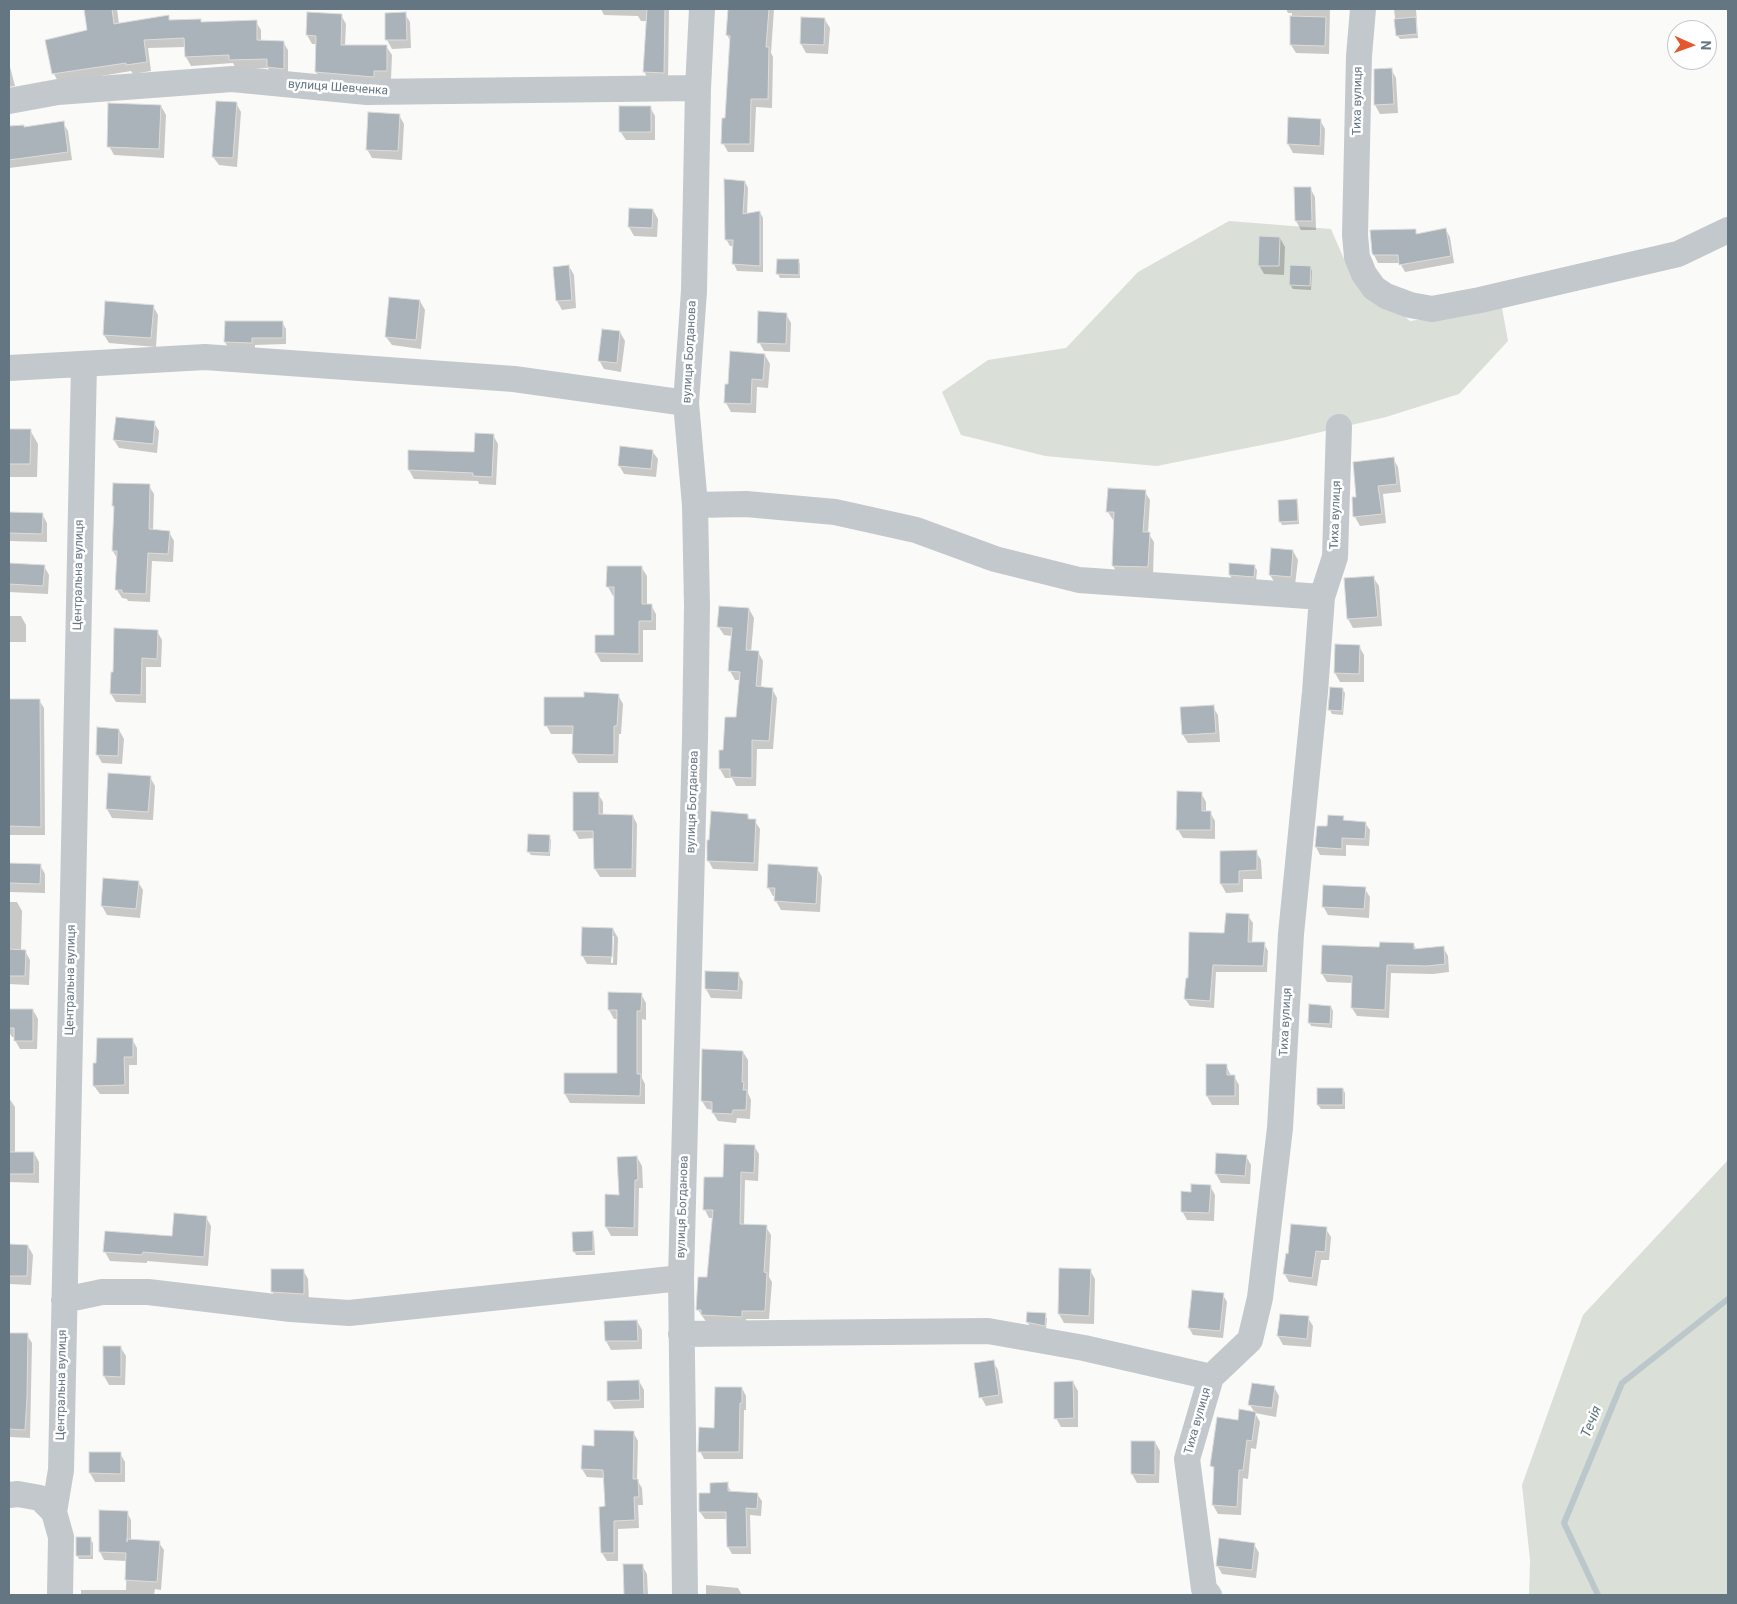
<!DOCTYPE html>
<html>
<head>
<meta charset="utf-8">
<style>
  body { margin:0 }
  #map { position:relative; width:1737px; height:1604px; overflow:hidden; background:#fafaf8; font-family:Roboto,sans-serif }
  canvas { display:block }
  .frame { position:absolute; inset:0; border:10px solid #657683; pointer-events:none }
  .north { position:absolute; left:1667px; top:20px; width:50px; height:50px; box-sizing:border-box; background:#fff; border:1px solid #c1c8cd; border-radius:50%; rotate:92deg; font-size:14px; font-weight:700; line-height:20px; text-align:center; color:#657683 }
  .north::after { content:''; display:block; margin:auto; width:18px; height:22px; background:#e4572e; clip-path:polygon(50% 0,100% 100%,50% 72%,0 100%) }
</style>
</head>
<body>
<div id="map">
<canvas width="1737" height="1604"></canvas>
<div class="frame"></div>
<div class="north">N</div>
</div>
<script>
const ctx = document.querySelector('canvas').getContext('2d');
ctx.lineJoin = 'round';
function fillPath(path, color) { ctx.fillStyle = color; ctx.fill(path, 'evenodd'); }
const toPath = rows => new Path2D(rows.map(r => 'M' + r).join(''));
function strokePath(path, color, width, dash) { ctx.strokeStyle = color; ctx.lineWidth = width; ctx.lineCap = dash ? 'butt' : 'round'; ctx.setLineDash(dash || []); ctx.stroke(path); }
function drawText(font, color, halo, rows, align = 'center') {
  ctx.font = font + ' Roboto,sans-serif'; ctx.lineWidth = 5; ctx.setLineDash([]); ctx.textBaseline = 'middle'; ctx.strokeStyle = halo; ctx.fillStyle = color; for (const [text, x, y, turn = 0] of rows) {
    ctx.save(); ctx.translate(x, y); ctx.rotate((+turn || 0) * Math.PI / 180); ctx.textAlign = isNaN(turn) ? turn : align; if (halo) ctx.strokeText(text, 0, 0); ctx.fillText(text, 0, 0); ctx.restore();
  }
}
fillPath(toPath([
  [1229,221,1331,229,1351,275,1410,321,1502,308,1508,341,1459,394,1386,417,1282,441,1157,466,1045,456,961,435,942,392,988,360,1066,348,1138,272],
  [1728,1160,1728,1595,1529,1595,1530,1560,1522,1485,1583,1315]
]), '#dadfd7');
fillPath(toPath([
  [84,9,117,9,119,24,168,17,171,21,200,20,202,23,256,22,261,30,261,42,283,42,288,50,288,77,273,76,268,68,236,69,233,63,191,66,186,57,185,47,148,48,151,71,133,74,131,71,59,83,54,74,46,41,88,31],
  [601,9,669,9,668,81,648,79,644,71,647,21,641,21,638,16,604,15],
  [729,9,774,9,771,53,773,57,772,108,756,107,754,152,728,152,723,143,727,119,731,42,727,35],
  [1286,9,1330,9,1329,54,1296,53,1291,45,1292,13,1288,13],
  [1394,9,1416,9,1418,38,1400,39,1397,35],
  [386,14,405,14,410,22,411,48,392,49,387,40],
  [341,15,346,24,345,46,386,46,392,55,391,79,321,80,316,72,317,44,312,44,307,35],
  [825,20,830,28,828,54,806,53,801,44],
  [9,63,15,86,9,87],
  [1391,69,1396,78,1398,113,1380,114,1375,105],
  [236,103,241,112,237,167,219,165,213,157],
  [161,106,166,115,164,158,114,155,109,146],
  [650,107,655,116,655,140,626,140,620,131],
  [399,115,404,124,402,160,372,158,367,149],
  [1320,120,1325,129,1324,155,1293,153,1288,144],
  [63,123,68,131,72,160,9,168,9,127,23,126,24,128],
  [745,182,748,188,747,215,760,212,763,218,763,272,737,271,734,264,734,246,730,246,726,239],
  [1296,188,1310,188,1315,197,1316,230,1301,230,1296,221],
  [653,210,658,219,657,237,634,236,629,227],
  [1446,230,1450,237,1454,263,1405,272,1400,263,1378,263,1374,255,1415,231,1418,235],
  [1280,238,1285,247,1284,275,1264,274,1259,265],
  [798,260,800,264,800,278,780,278,778,274],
  [569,266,574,275,576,308,562,310,557,301,555,268],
  [1310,267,1312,271,1311,290,1293,289,1290,285],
  [420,301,425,310,421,349,392,345,386,337],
  [153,306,158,315,156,347,109,343,104,335],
  [786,314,791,323,790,352,764,351,759,342],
  [226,322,282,322,286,329,286,344,255,345,255,350,229,349,225,342],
  [620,332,625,341,621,372,604,369,599,360],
  [765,355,770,364,768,388,757,387,756,413,731,412,726,403,729,386],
  [154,423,159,431,157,453,119,448,114,440],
  [9,430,30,430,38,444,37,477,9,477],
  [493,435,498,444,496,485,479,484,478,481,414,479,409,470,475,453],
  [652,451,658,459,656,477,624,474,619,465],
  [1393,458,1398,467,1401,492,1383,494,1386,523,1360,526,1355,517,1353,498,1357,498],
  [149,486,154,494,153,531,169,532,174,541,173,562,152,561,150,602,128,601,127,599,122,598,117,590,118,560,113,551,115,510,113,506],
  [1145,492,1150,500,1148,533,1154,542,1153,576,1118,574,1113,566,1115,520,1113,520,1108,512],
  [1296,500,1298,504,1299,524,1282,525,1280,521],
  [9,513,42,514,47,523,47,542,9,541],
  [1293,551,1298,560,1295,585,1275,583,1270,575],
  [9,564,44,566,49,575,48,594,9,592],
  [1230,565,1254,566,1257,570,1256,581,1232,579,1230,575],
  [608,567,642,568,647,576,647,605,651,605,656,614,656,630,643,630,643,662,601,662,596,653,616,637,616,596,613,596,608,587],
  [1373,577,1379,586,1382,626,1353,628,1348,619,1345,579],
  [749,609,754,618,751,652,758,652,763,661,761,688,772,689,777,698,773,749,757,749,756,786,736,786,732,778,725,778,720,769,724,751,737,719,740,680,735,680,730,671,732,636,724,635,718,626],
  [9,616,21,616,26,625,26,642,9,642],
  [157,631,162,640,161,667,146,667,146,703,116,702,111,694],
  [1359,646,1364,655,1364,682,1340,682,1335,673],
  [1342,689,1345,693,1343,715,1332,714,1330,710],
  [618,695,623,704,621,734,619,734,618,763,578,763,573,754,574,734,551,734,546,725,585,698],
  [9,700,39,700,44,708,45,835,9,835,9,800,11,800],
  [1213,707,1218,715,1220,742,1188,743,1183,735],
  [119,730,124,739,122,764,102,763,97,754],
  [150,777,155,786,153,820,112,818,107,809],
  [1201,793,1206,802,1206,812,1210,812,1215,821,1215,839,1183,838,1178,830],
  [598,794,603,802,603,815,633,816,637,824,636,877,600,877,595,869,595,838,579,839,574,830],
  [748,816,750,820,755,821,760,829,758,871,713,869,708,860],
  [1343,817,1345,822,1365,823,1370,830,1369,846,1346,845,1346,856,1320,855,1316,847,1318,827,1328,827],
  [549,836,551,840,550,856,531,855,528,851],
  [1256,852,1261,860,1262,879,1243,879,1243,892,1226,893,1221,884],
  [9,864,40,865,45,874,45,893,10,892,9,889],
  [817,868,822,877,820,912,781,910,776,901,776,896,773,896,768,887],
  [138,882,143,890,140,918,107,915,102,906],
  [1365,889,1370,897,1369,918,1328,915,1323,906],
  [9,902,17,902,22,911,21,951,25,951,30,960,29,985,9,984],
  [1248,916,1253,923,1252,943,1264,944,1268,951,1267,972,1216,972,1214,1008,1190,1006,1185,999,1226,934],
  [613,929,618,938,617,965,587,964,582,955],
  [612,936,614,936,613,963,611,963],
  [1413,944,1417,950,1443,947,1448,956,1449,972,1433,974,1391,973,1389,1018,1357,1016,1352,1008,1353,983,1327,982,1322,974,1323,946,1381,948],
  [706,972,738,973,743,982,742,999,711,998,706,989],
  [641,994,646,1003,646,1020,642,1019,642,1078,645,1084,645,1104,570,1103,565,1094,565,1074,619,1075,618,1019,614,1019,609,1010],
  [1331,1007,1333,1011,1332,1028,1311,1026,1309,1022],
  [9,1010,33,1010,38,1019,37,1049,20,1049,15,1040,15,1037,12,1037,9,1032],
  [132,1039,137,1048,137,1065,129,1065,129,1094,100,1094,94,1086,97,1064],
  [743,1052,748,1060,748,1093,751,1100,750,1119,737,1118,736,1123,718,1121,713,1113,713,1110,707,1109,702,1101],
  [1226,1065,1231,1076,1234,1076,1239,1085,1239,1105,1212,1105,1207,1096],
  [1343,1089,1345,1093,1345,1109,1321,1109,1318,1105],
  [9,1098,15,1107,15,1153,34,1153,39,1162,39,1183,9,1182],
  [754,1146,759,1154,758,1181,745,1180,744,1225,766,1227,771,1235,769,1277,772,1282,769,1319,746,1319,746,1325,707,1323,698,1310,708,1278,713,1218,709,1218,705,1210,725,1179],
  [1246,1156,1251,1165,1250,1184,1221,1183,1216,1174],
  [637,1157,642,1166,643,1188,639,1188,638,1236,611,1236,606,1227],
  [1210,1186,1215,1195,1214,1221,1187,1220,1182,1211,1192,1193],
  [206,1217,211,1226,208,1266,147,1261,147,1263,110,1261,105,1252,173,1238],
  [1326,1229,1331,1237,1329,1260,1321,1260,1317,1286,1289,1282,1284,1273],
  [592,1232,594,1236,595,1255,576,1255,574,1251],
  [9,1246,28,1246,33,1255,31,1285,9,1284],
  [303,1270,308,1279,309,1302,277,1300,272,1291],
  [1090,1270,1095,1279,1094,1324,1064,1323,1059,1314],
  [1223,1295,1227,1302,1223,1338,1193,1335,1189,1328],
  [1045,1315,1047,1319,1046,1329,1030,1326,1027,1322],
  [1308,1318,1313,1326,1311,1347,1283,1345,1278,1336],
  [637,1321,642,1330,642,1349,611,1350,606,1341],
  [10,1334,27,1335,32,1343,30,1438,10,1437,9,1435],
  [121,1348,126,1356,125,1385,109,1385,104,1376],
  [993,1361,998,1370,1003,1403,986,1406,981,1397],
  [639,1381,644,1390,644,1408,614,1409,609,1401],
  [1073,1382,1078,1391,1078,1427,1061,1427,1056,1418],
  [1274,1387,1279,1396,1276,1417,1255,1413,1260,1422,1256,1449,1251,1448,1248,1479,1243,1478,1241,1515,1218,1514,1213,1505,1215,1472,1212,1466,1239,1422,1255,1413,1250,1405],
  [742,1388,746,1396,746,1410,744,1410,743,1459,704,1459,700,1451],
  [633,1432,638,1441,637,1480,642,1488,643,1505,638,1505,639,1528,618,1529,618,1561,607,1561,602,1553,606,1507,605,1478,587,1477,582,1469],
  [1155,1442,1160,1451,1159,1483,1137,1483,1132,1474],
  [120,1453,125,1462,125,1482,95,1482,90,1473],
  [727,1484,731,1492,757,1494,762,1501,761,1516,750,1515,751,1554,732,1554,728,1547,727,1519,705,1519,700,1512,711,1494],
  [100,1512,127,1512,131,1520,131,1541,159,1543,164,1550,161,1590,155,1589,154,1595,81,1595,81,1590,126,1590,127,1561,104,1560,100,1552],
  [90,1539,93,1543,93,1559,79,1559,77,1555],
  [9,1543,9,1544,10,1577,9,1578],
  [1254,1544,1259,1553,1256,1578,1222,1574,1217,1565],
  [642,1565,647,1574,648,1595,626,1595,625,1566],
  [706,1585,738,1588,742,1595,706,1595]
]), '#0003');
strokePath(toPath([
  [1598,1595,1564,1523,1622,1383,1728,1299]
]), '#bbc7cb', 6);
const building = toPath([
  [84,9,112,9,114,24,169,15,169,20,201,19,201,22,257,20,257,40,284,41,284,69,267,67,267,59,229,60,229,55,185,57,184,38,144,40,147,62,126,65,126,63,52,74,45,40,87,30,84,9],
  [647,9,665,9,664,73,643,72,647,9],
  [728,9,769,9,766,47,769,47,768,99,751,99,750,144,721,144,722,118,725,118,730,36,726,35,728,9],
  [307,12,342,14,341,45,387,45,387,71,374,71,374,77,315,72,316,36,306,35,307,12],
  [406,12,407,40,385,40,385,13,406,12],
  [1290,16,1326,17,1325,46,1290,45,1290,16],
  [801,17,825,18,824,45,800,44,801,17],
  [1416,17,1417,34,1396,36,1394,19,1416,17],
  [1392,68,1394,104,1374,105,1374,69,1392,68],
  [216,101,237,102,233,158,212,157,216,101],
  [108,103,161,105,159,149,107,147,108,103],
  [619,106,651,106,651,132,619,132,619,106],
  [368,112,400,114,398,151,366,150,368,112],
  [1288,117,1321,119,1320,146,1287,144,1288,117],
  [64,121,68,152,9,160,9,126,24,125,24,127,64,121],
  [724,179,745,181,743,214,760,211,760,266,732,264,733,240,725,240,724,179],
  [1294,187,1311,187,1312,221,1295,221,1294,187],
  [629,208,653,209,652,228,628,227,629,208],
  [1446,228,1451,256,1399,265,1398,255,1373,255,1372,253,1370,230,1416,229,1416,234,1446,228],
  [1259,236,1280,237,1279,266,1258,266,1259,236],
  [777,259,799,259,799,275,776,274,777,259],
  [569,265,572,300,556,301,553,267,569,265],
  [1290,265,1311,266,1310,286,1289,285,1290,265],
  [389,297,420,300,416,340,385,337,389,297],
  [105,301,154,305,151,338,103,335,105,301],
  [758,311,787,313,786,344,757,343,758,311],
  [225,321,283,321,283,338,252,338,252,343,224,342,225,321],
  [602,329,620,331,617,363,598,361,602,329],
  [730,351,765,354,763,380,752,379,751,404,724,403,725,384,728,384,730,351],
  [116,417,155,421,153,444,113,440,116,417],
  [9,429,31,429,30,464,9,464,9,429],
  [475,433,494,434,492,477,473,476,473,473,408,470,408,450,474,452,475,433],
  [620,446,653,450,651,469,618,466,620,446],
  [1394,457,1397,484,1378,486,1382,514,1353,517,1352,497,1356,497,1353,462,1394,457],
  [113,483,150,484,149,529,170,531,168,554,148,553,146,594,122,593,122,590,115,590,117,551,112,551,114,506,112,506,113,483],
  [1108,488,1146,490,1143,532,1150,532,1148,567,1112,566,1114,512,1106,512,1108,488],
  [1297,499,1298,521,1279,522,1278,500,1297,499],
  [9,512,43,513,42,534,9,533,9,512],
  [1271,548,1293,550,1291,577,1269,575,1271,548],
  [9,563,45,565,43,586,9,584,9,563],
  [1229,563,1255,565,1254,577,1229,575,1229,563],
  [607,566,642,566,642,604,652,604,652,621,639,621,639,654,595,653,595,635,614,635,614,587,606,587,607,566],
  [1374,576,1378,617,1347,619,1344,578,1374,576],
  [719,606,749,608,746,650,759,651,756,686,773,688,769,741,752,740,752,778,730,777,730,769,719,769,719,750,723,750,725,717,736,717,740,672,728,671,732,628,717,627,719,606],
  [114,628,158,630,157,659,142,658,141,695,110,694,111,672,113,672,114,628],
  [1335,644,1360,645,1359,674,1334,673,1335,644],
  [1330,687,1343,688,1342,711,1328,710,1330,687],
  [584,692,619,694,617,726,614,726,614,755,572,754,573,726,544,726,544,697,584,697,584,692],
  [9,699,40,699,41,827,9,826,9,699],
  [1214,705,1216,733,1182,735,1180,707,1214,705],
  [97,727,119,729,118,756,96,755,97,727],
  [108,773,151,776,148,812,106,809,108,773],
  [1177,791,1202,792,1202,811,1211,811,1211,830,1176,830,1177,791],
  [573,792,599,792,599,814,633,815,632,869,594,869,593,831,573,831,573,792],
  [711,811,748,814,748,819,756,819,754,863,707,861,707,840,709,840,711,811],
  [1328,815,1344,816,1343,820,1366,822,1365,839,1342,838,1342,849,1315,847,1317,826,1327,826,1328,815],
  [528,834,550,835,549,853,527,852,528,834],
  [1257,850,1257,870,1239,871,1239,884,1220,884,1220,851,1257,850],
  [9,863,41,864,40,884,9,883,9,863],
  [768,864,818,867,816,904,774,901,775,888,767,888,768,864],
  [103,878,139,881,136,909,101,906,103,878],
  [1323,885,1366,887,1364,909,1322,907,1323,885],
  [1226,913,1249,914,1248,942,1265,942,1263,966,1213,965,1210,1001,1184,999,1186,978,1188,978,1189,932,1224,933,1226,913],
  [582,927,613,928,612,957,581,956,582,927],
  [1380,942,1414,943,1414,949,1444,946,1445,964,1427,966,1387,965,1385,1010,1351,1008,1352,976,1321,974,1322,945,1379,947,1380,942],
  [9,949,26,950,25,976,9,976,9,949],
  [705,971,739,972,738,991,705,989,705,971],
  [608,992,642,993,641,1011,637,1011,637,1074,641,1074,640,1096,564,1094,564,1073,617,1073,617,1010,608,1010,608,992],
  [1309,1004,1331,1006,1330,1024,1308,1023,1309,1004],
  [9,1009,33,1009,33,1041,14,1041,14,1028,9,1028,9,1009],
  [97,1038,133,1038,133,1057,124,1057,125,1085,93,1086,93,1063,96,1063,97,1038],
  [702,1049,743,1051,742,1082,744,1082,743,1090,747,1090,746,1110,733,1110,732,1114,712,1113,712,1102,701,1101,702,1049],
  [1206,1064,1227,1064,1227,1075,1235,1075,1235,1096,1206,1096,1206,1064],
  [1317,1088,1343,1088,1343,1105,1317,1105,1317,1088],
  [724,1144,755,1145,754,1173,741,1172,740,1224,767,1225,764,1272,767,1273,765,1311,742,1311,742,1317,701,1315,701,1310,696,1310,698,1277,707,1277,713,1210,703,1210,704,1177,723,1177,724,1144],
  [9,1152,34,1152,34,1174,9,1174,9,1152],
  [1216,1153,1247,1155,1245,1176,1215,1174,1216,1153],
  [637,1156,638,1180,635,1180,634,1228,605,1227,605,1194,619,1195,617,1157,637,1156],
  [1191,1184,1211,1185,1209,1213,1181,1212,1181,1191,1191,1192,1191,1184],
  [174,1213,207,1216,204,1257,143,1252,142,1255,103,1252,105,1231,172,1236,174,1213],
  [1291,1224,1327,1227,1325,1252,1316,1251,1312,1278,1283,1274,1286,1253,1288,1254,1291,1224],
  [593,1231,593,1251,573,1252,572,1232,593,1231],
  [9,1244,28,1245,27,1276,9,1276,9,1244],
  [1059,1268,1091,1269,1089,1316,1058,1314,1059,1268],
  [271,1269,304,1269,304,1294,271,1292,271,1269],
  [1192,1290,1224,1293,1220,1331,1188,1328,1192,1290],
  [1027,1312,1046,1313,1045,1326,1026,1322,1027,1312],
  [1280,1314,1309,1316,1307,1339,1277,1336,1280,1314],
  [637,1320,638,1341,605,1341,604,1321,637,1320],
  [9,1333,28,1333,27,1397,25,1430,9,1429,9,1333],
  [103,1346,121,1346,121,1377,103,1376,103,1346],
  [994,1360,999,1395,979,1398,974,1363,994,1360],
  [639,1380,640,1400,607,1401,607,1381,639,1380],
  [1073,1381,1074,1418,1054,1419,1054,1382,1073,1381],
  [1252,1383,1275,1386,1272,1408,1248,1405,1252,1383],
  [715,1387,742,1387,742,1403,740,1403,739,1452,698,1452,699,1427,714,1428,715,1387],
  [1239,1409,1256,1412,1252,1441,1247,1440,1243,1470,1239,1470,1237,1507,1212,1505,1214,1467,1210,1466,1217,1417,1238,1420,1239,1409],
  [594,1430,634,1431,633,1479,638,1479,639,1497,634,1497,635,1520,614,1521,614,1553,601,1553,599,1507,605,1506,603,1470,581,1469,582,1445,594,1446,594,1430],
  [1131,1441,1155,1441,1155,1475,1131,1474,1131,1441],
  [89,1452,121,1452,121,1474,89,1473,89,1452],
  [728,1482,728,1491,758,1493,757,1509,746,1508,747,1547,727,1547,726,1512,699,1512,699,1493,710,1493,710,1483,728,1482],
  [99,1510,128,1511,127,1542,127,1539,160,1541,157,1582,125,1580,126,1553,99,1552,99,1510],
  [76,1537,91,1537,91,1556,76,1556,76,1537],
  [1219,1538,1255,1543,1252,1570,1216,1566,1219,1538],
  [623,1564,643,1564,644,1595,624,1595,623,1564]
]);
fillPath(building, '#aab3b9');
strokePath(building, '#dcdcda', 1);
strokePath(toPath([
  [1363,9,1359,56,1355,235,1357,257,1364,274,1374,288,1386,296,1410,305,1432,309,1480,300,1678,254,1728,230],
  [9,101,58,92,232,79,367,92,698,88],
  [9,368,205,357,514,379,686,403],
  [695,505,746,504,835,512,916,530,995,559,1079,580,1322,597],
  [64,1300,102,1292,148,1292,291,1309,349,1313,681,1278],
  [681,1334,988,1331,1084,1348,1211,1377],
  [9,1495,18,1494,40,1498,54,1512],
  [60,1595,61,1537,54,1512,61,1470,84,364],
  [685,1595,681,1278,695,738,697,606,695,505,686,403,694,291,698,88,702,9],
  [1209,1595,1204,1589,1187,1459,1211,1377,1250,1340,1260,1298,1280,1128,1291,934,1315,692,1322,597,1335,557,1339,427]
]), '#c3c8cc', 26);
drawText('12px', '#657683', '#fff', [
  ["вулиця Шевченка",338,88,4],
  ["Тиха вулиця",1358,101,-89],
  ["вулиця Богданова",690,352,-87],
  ["Тиха вулиця",1336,515,-88],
  ["Центральна вулиця",79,575,-89],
  ["вулиця Богданова",693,802,-88],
  ["Центральна вулиця",71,980,-89],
  ["Тиха вулиця",1286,1022,-87],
  ["вулиця Богданова",683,1207,-88],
  ["Центральна вулиця",62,1385,-89],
  ["Тиха вулиця",1198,1421,-74]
]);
drawText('italic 14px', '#60757c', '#fff', [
  ["Течія",1592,1422,-68]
]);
</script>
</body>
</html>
